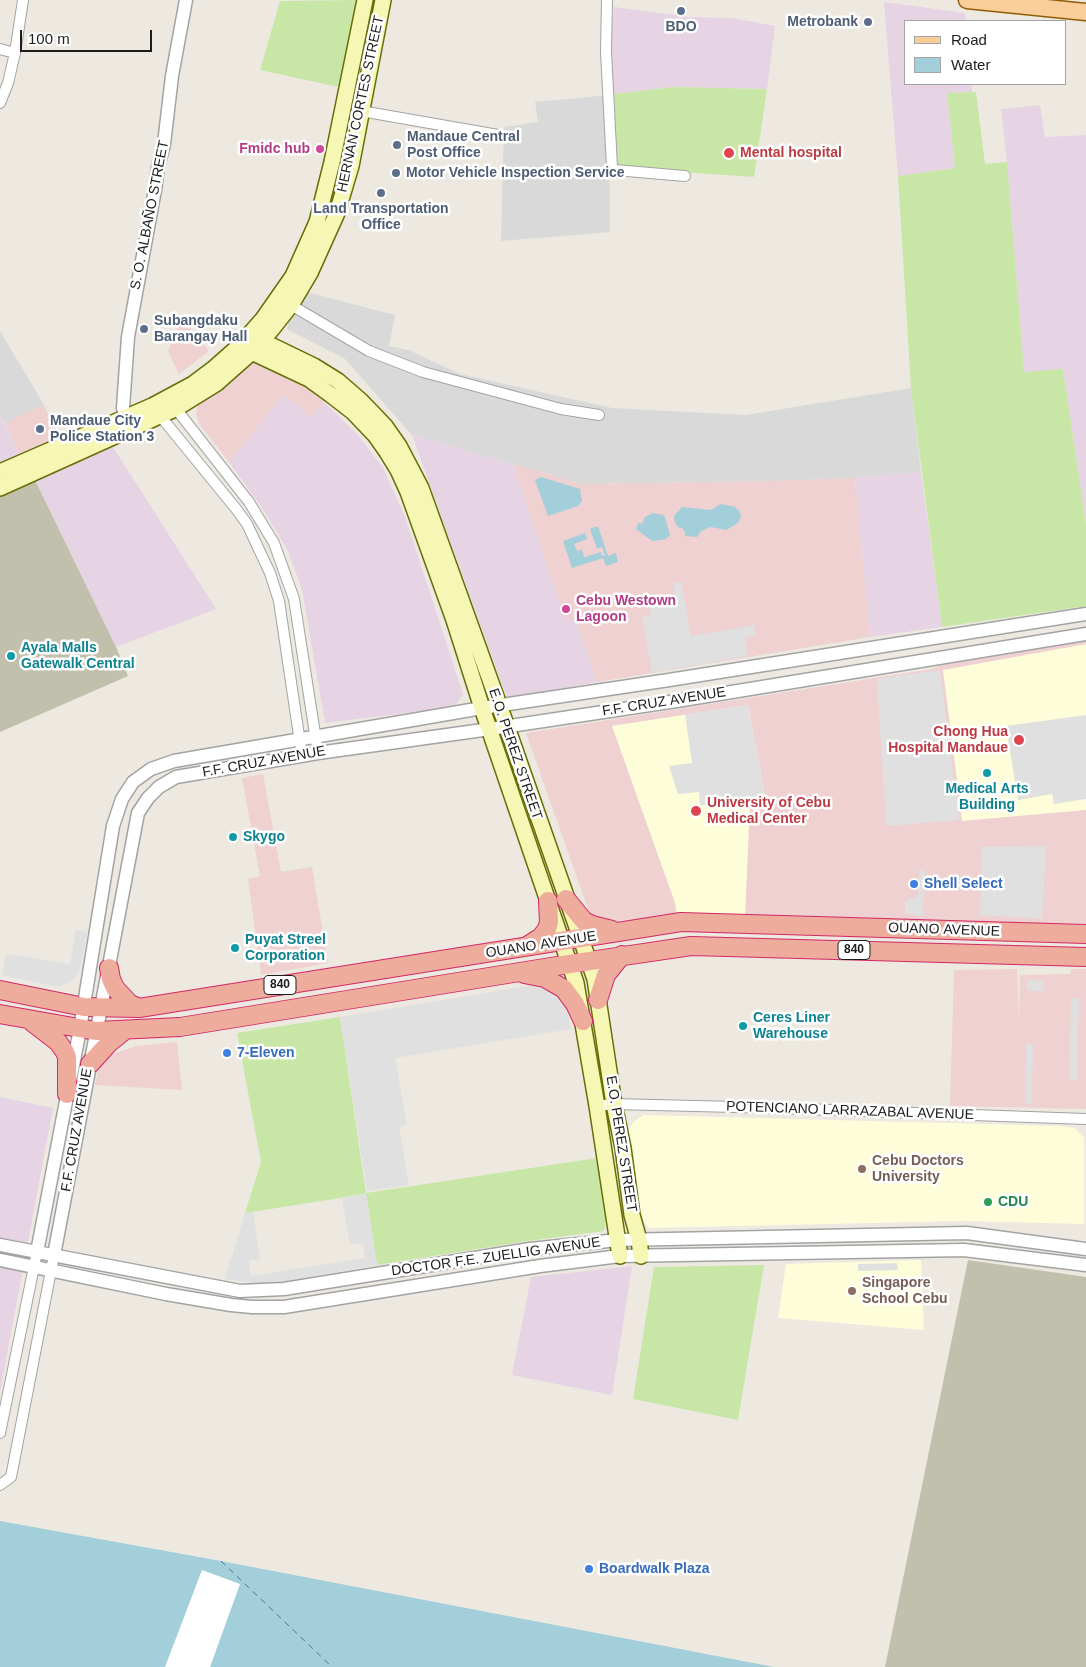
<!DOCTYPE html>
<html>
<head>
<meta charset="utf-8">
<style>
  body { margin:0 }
  #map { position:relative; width:1086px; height:1667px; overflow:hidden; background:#ede9e1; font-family:Arial,sans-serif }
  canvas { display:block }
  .legend { position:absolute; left:904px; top:20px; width:162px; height:65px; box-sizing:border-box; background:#fff; border:1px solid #a4a4a4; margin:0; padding:6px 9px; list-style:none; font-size:15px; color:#1c1c1c }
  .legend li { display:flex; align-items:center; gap:10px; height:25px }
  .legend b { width:25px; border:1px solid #a4a4a4 }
  .scale { position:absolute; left:20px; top:30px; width:132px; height:22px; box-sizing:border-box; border:2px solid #1c1c1c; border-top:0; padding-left:6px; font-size:15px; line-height:18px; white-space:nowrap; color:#1c1c1c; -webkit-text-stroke:4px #fff; paint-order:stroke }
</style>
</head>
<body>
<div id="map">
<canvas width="1086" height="1667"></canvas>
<ul class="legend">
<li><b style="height:6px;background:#f9ce9a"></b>Road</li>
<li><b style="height:14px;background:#a2cfda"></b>Water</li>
</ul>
<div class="scale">100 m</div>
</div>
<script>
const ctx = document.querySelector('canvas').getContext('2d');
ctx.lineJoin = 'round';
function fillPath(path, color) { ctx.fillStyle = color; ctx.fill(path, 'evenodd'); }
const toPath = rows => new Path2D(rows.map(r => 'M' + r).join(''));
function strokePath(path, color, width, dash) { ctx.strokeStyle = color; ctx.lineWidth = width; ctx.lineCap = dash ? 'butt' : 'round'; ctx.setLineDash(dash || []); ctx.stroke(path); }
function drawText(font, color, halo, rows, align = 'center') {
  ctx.font = font + ' Arial,sans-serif'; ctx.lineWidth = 5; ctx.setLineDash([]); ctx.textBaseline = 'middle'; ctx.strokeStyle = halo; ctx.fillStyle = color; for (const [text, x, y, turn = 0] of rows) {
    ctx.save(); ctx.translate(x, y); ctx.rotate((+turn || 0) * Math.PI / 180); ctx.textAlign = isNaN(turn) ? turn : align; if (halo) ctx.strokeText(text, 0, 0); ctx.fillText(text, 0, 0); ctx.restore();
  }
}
fillPath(toPath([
  [609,95,610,232,501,241,504,127,538,122,535,102],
  [306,292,395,315,389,346,409,350,460,374,612,408,746,415,911,388,921,472,855,478,772,481,582,484,412,435,345,359,287,329,288,324],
  [0,331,44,405,5,423,0,414]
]), '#dad9d9');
fillPath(toPath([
  [182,319,209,351,179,374,168,351],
  [250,361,296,379,324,402,311,417,283,395,229,462,200,425,196,414,199,401],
  [44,405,60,437,20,456,5,423],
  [513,464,582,484,772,481,855,478,870,637,597,682,576,619,565,620],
  [1076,641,1086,641,1086,925,958,920,677,916,593,923,526,733,932,669,947,662],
  [263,774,281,872,312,867,328,963,261,975,248,879,260,876,242,778],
  [1017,969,1019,1022,1020,975,1071,974,1071,969,1086,969,1086,1109,950,1106,954,970],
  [177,1042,182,1090,95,1085,99,1067,112,1054,136,1046]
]), '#eed1d0');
fillPath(toPath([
  [884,2,965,13,966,21,905,21,905,84,972,84,972,92,947,93,955,168,898,176],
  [614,7,689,17,732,18,775,26,767,89,674,87,612,94,610,53],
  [1040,105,1045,137,1086,135,1086,524,1063,369,1024,373,1007,162,1001,109],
  [283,395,311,417,324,402,358,435,383,468,405,517,463,694,454,707,325,723,302,589,288,551,264,511,229,462],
  [0,414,20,456,0,462],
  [412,435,513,464,565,619,576,619,597,682,507,698],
  [113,447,216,609,116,647,35,480],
  [921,472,942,627,870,637,855,478],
  [0,1097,53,1108,0,1392],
  [632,1266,612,1395,512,1375,531,1277]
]), '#e6d3e3');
fillPath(toPath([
  [1086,644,1086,810,962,821,943,670],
  [748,705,766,800,750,804,745,917,677,916,675,903,612,726],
  [644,1115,1060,1126,1075,1128,1084,1138,1084,1224,961,1221,648,1228,638,1211,627,1132,634,1121],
  [921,1260,924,1330,778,1318,786,1264]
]), '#fefdd9');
fillPath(toPath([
  [35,480,116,647,128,676,0,732,0,495],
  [968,1260,1086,1277,1086,1667,885,1667]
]), '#c1c0ad');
fillPath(toPath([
  [359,0,343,88,260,70,280,1],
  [674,87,767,89,754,177,621,168,614,162,612,94],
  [976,92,985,164,1007,162,1024,372,1063,369,1086,524,1086,606,942,627,911,388,898,176,955,168,947,93],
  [340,1017,366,1193,597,1158,606,1219,604,1231,528,1241,377,1265,366,1194,245,1213,261,1162,237,1033],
  [764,1265,738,1420,633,1399,654,1267]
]), '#c8e7a7');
fillPath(toPath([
  [681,582,691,636,754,625,755,635,745,637,748,656,652,672,642,616,651,615,649,601,675,597,673,583],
  [940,670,959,820,886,826,877,679],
  [748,705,766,800,750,803,700,805,699,792,678,794,669,766,692,763,685,714],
  [1086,715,1086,799,1054,804,1052,794,1018,800,1006,726],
  [1046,846,1042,919,980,915,982,847],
  [919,870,925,871,923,916,905,914,905,901,908,901,909,899,918,898],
  [76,930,87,932,81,964,76,977,70,982,61,986,48,985,2,975,6,955,10,954,70,964],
  [1027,980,1044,981,1044,991,1027,991],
  [539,984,566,999,571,1029,395,1058,407,1125,399,1127,409,1185,367,1191,340,1017],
  [1071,998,1079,998,1077,1080,1069,1079],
  [1026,1044,1033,1044,1032,1104,1025,1104],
  [366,1193,377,1265,281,1282,254,1283,225,1279,245,1213,253,1212,260,1259,249,1261,251,1276,365,1258,363,1243,350,1244,342,1198],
  [897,1263,898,1270,858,1271,858,1264]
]), '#e0e0e0');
fillPath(toPath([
  [541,477,580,489,582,501,578,506,548,516,535,480],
  [721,504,735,507,740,512,741,516,738,523,726,530,711,527,701,531,697,537,685,536,685,532,682,528,679,528,675,523,674,516,682,507,711,510],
  [653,513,663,515,665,517,670,535,666,539,652,541,636,529,638,523,642,524,645,517],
  [598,526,608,556,616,553,618,562,606,566,603,558,572,568,563,541,585,533,587,539,574,544,577,551,582,550,584,557,601,552,602,556,605,555,602,547,597,549,590,529],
  [0,1521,221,1561,774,1667,0,1667]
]), '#a2cfda');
fillPath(toPath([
  [369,0,379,0,347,165,336,163],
  [202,1570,240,1584,210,1667,165,1667]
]), '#fff');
strokePath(toPath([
  [221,1561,332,1667]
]), '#4877a0', 1, [6, 5]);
const minor = toPath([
  [607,0,606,52,612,167,615,170,685,176],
  [0,49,15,53],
  [0,103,8,83,15,53,23,0],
  [361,111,498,135],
  [291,305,369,351,423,372,561,409,599,415],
  [173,405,249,502,274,543,294,599,318,753],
  [157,412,237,510,247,524,270,573,279,601,302,756],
  [597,1106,614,1104,776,1108,1086,1119],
  [0,1433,37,1252],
  [0,1485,11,1477,54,1255]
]);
const tertiary = toPath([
  [129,426,123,408,128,337,155,190,158,167,164,144,172,76,186,0],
  [0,1245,240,1291,284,1289,530,1249,618,1240,967,1233,1086,1249],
  [37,1252,80,1029,113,826,122,799,133,782,151,769,174,761,482,708,669,680,1086,614],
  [54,1255,138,813,148,798,159,787,176,777,318,753,490,729,683,700,1086,634],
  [0,1260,166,1294,231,1305,252,1307,284,1307,540,1266,620,1256,964,1250,1086,1265]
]);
const secondary = toPath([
  [250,335,314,366,338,381,361,401,385,426,399,446,421,488,507,727,595,979,614,1104,623,1148,632,1215,639,1240,641,1256],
  [239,346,309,379,331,395,353,412,375,435,387,452,398,470,408,492,454,620,482,708,576,983,597,1106,620,1256],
  [0,472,152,406,193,384,213,369,239,346,263,319,293,276,317,222,332,162,365,0],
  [0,488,175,409,217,383,252,352,272,329,291,305,310,273,337,213,351,166,383,0]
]);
const primary = toPath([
  [967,0,1086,12]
]);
const trunk = toPath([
  [566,899,584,921,592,925,612,930],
  [527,946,541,937,547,929,549,922,548,901],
  [109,968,111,979,115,988,130,1004,139,1008],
  [524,974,545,978,564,989,575,1004,583,1021],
  [0,990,84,1007,139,1008,681,922,1086,934],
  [598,1000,606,975,622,955],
  [0,1014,96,1031,180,1027,563,965,691,946,1086,957],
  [32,1022,58,1042,65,1052,67,1057,67,1094],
  [90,1064,109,1043,124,1031]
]);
strokePath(minor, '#a3a3a3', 12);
strokePath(tertiary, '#a3a3a3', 15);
strokePath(secondary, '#666e07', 18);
strokePath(primary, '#905d04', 19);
strokePath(trunk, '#d22866', 20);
strokePath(minor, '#fff', 10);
strokePath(tertiary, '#fff', 12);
strokePath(secondary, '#f6f7b5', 15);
strokePath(primary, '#f9ce9a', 16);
strokePath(trunk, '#eeac9c', 18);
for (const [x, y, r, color] of [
  [681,11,5,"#5c6f8a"],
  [868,22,5,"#5c6f8a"],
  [397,145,5,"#5c6f8a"],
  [320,149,5,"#d1479c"],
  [729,153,6,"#e0444e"],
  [396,173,5,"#5c6f8a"],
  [381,193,5,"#5c6f8a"],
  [144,329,5,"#5c6f8a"],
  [40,429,5,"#5c6f8a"],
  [566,609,5,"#d1479c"],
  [11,656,5,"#0f9aa8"],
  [1019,740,6,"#e0444e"],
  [987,773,5,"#0f9aa8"],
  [696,811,6,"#e0444e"],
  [233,837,5,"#0f9aa8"],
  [914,884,5,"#3f7fe0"],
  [235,948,5,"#0f9aa8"],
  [743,1026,5,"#0f9aa8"],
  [227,1053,5,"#3f7fe0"],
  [862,1169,5,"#8d6e63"],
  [988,1202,5,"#2e9e5b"],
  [852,1291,5,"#8d6e63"],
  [589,1569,5,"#3f7fe0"]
]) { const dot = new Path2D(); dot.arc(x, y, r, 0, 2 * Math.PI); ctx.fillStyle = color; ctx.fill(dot); strokePath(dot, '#fff', 2); }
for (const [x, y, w] of [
  [854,950,32],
  [280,985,32]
]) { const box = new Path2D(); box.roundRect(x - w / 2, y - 9.5, w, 19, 4); ctx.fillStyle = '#fff'; ctx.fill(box); strokePath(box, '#1c1c1c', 1); }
drawText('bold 12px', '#1c1c1c', null, [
  ["840",854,950],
  ["840",280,985]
]);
drawText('bold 14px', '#4e5e75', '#fff', [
  ["Metrobank",858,22,"right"],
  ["BDO",681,27,"center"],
  ["Mandaue Central",407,137],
  ["Post Office",407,153],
  ["Motor Vehicle Inspection Service",406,173],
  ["Land Transportation",381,209,"center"],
  ["Office",381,225,"center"],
  ["Subangdaku",154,321],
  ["Barangay Hall",154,337],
  ["Mandaue City",50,421],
  ["Police Station 3",50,437]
], 'left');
drawText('14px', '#1c1c1c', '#fff', [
  ["HERNAN CORTES STREET",361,104,-78],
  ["S. O. ALBAÑO STREET",150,215,-79],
  ["F.F. CRUZ AVENUE",664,702,-9],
  ["E.O. PEREZ STREET",515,754,71],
  ["F.F. CRUZ AVENUE",264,762,-10],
  ["OUANO AVENUE",944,930,2],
  ["OUANO AVENUE",541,945,-9],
  ["POTENCIANO LARRAZABAL AVENUE",850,1111,2],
  ["F.F. CRUZ AVENUE",77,1130,-80],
  ["E.O. PEREZ STREET",621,1144,81],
  ["DOCTOR F.E. ZUELLIG AVENUE",496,1257,-8]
]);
drawText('bold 14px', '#b23c85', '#fff', [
  ["Fmidc hub",310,149],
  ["Cebu Westown",576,601,"left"],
  ["Lagoon",576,617,"left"]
], 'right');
drawText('bold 14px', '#be3a42', '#fff', [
  ["Mental hospital",740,153],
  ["Chong Hua",1008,732,"right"],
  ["Hospital Mandaue",1008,748,"right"],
  ["University of Cebu",707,803],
  ["Medical Center",707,819]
], 'left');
drawText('bold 14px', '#0d838f', '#fff', [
  ["Ayala Malls",21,648],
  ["Gatewalk Central",21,664],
  ["Medical Arts",987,789,"center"],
  ["Building",987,805,"center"],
  ["Skygo",243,837],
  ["Puyat Streel",245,940],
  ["Corporation",245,956],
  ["Ceres Liner",753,1018],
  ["Warehouse",753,1034]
], 'left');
drawText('bold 14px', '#366cbe', '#fff', [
  ["Shell Select",924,884],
  ["7-Eleven",237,1053],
  ["Boardwalk Plaza",599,1569]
], 'left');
drawText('bold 14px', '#785e54', '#fff', [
  ["Cebu Doctors",872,1161],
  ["University",872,1177],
  ["Singapore",862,1283],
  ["School Cebu",862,1299]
], 'left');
drawText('bold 14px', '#27864d', '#fff', [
  ["CDU",998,1202]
], 'left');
</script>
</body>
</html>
